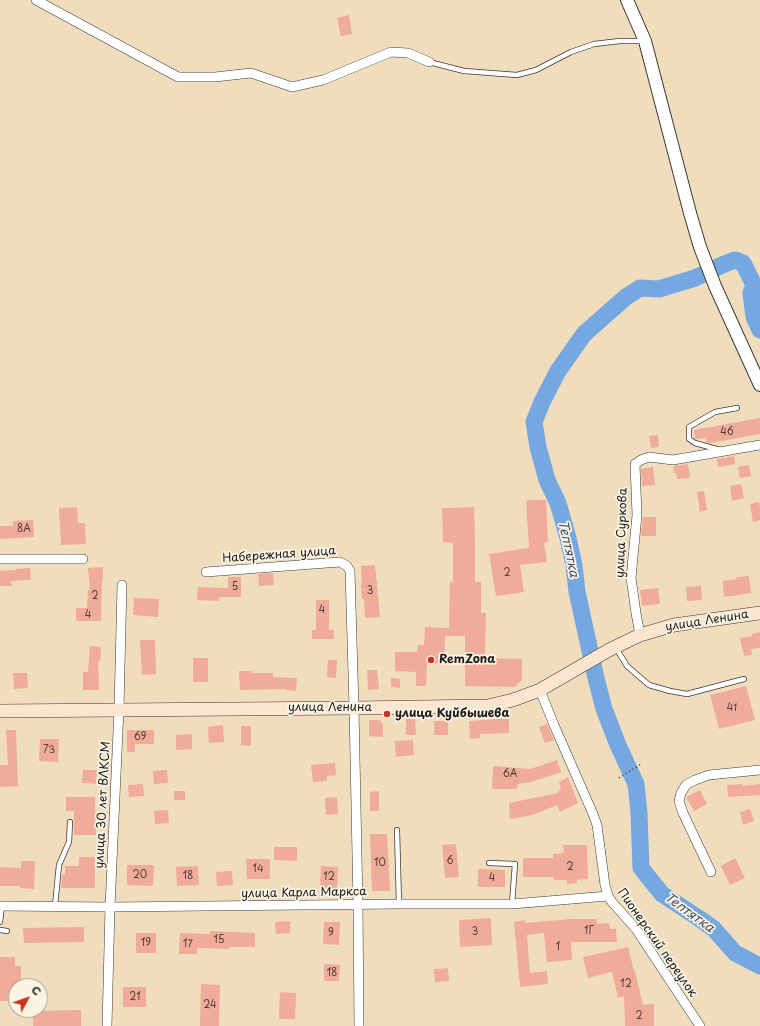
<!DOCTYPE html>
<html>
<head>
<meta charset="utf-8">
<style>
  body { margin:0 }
  #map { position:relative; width:760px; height:1026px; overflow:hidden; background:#f0ddbd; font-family:"Playpen Sans",sans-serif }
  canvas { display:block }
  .north { position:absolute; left:8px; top:978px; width:40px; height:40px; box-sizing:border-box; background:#fcf5e5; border:1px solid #a29e95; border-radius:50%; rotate:49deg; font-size:11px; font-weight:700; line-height:16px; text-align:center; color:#1c1c1c }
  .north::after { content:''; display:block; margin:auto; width:14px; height:18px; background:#c8321e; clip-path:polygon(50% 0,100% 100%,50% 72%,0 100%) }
</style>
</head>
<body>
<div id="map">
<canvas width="760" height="1026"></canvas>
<div class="north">С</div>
</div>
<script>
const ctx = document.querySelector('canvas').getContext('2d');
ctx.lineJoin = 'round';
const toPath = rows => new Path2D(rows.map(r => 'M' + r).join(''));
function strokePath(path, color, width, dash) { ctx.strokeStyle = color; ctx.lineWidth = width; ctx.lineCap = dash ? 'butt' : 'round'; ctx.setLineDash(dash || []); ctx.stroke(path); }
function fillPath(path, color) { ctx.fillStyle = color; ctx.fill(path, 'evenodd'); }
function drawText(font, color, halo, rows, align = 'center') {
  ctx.font = font + ' "Playpen Sans",sans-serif'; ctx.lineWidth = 3.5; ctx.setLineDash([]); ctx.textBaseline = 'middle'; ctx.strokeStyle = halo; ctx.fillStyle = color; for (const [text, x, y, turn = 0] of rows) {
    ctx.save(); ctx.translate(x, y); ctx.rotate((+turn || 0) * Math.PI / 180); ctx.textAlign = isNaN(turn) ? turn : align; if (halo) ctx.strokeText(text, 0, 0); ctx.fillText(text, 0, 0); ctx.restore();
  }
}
strokePath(toPath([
  [760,330,754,317,751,293,754,285,743,263,735,260,722,265,695,278,659,289,640,288,626,297,584,334,558,371,542,402,534,422,538,447,547,480,558,503,568,538,574,565,577,592,596,678,604,709,618,745,636,784,639,813,641,868,662,894,700,919,714,929,735,953,760,966]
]), '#75a8e1', 17);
fillPath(toPath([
  [349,15,352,34,341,36,337,18],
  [760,418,760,434,710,443,706,442,706,438,696,439,695,439,694,430],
  [658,435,659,447,651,448,649,436],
  [734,456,735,464,718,467,717,459],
  [688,464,690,478,677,479,676,473,674,473,673,466],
  [749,465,751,476,740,478,738,467],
  [653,467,655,485,642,486,641,469],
  [741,484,744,498,732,501,730,486],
  [704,491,707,510,700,512,697,492],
  [531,500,546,500,548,542,544,543,547,562,520,565,524,592,496,596,489,554,528,548,528,547,529,547,526,501],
  [759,502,760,508,760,520,753,522,750,504],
  [77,507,78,523,85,523,86,544,61,545,59,508],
  [474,507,475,541,475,582,481,582,481,613,486,613,485,658,522,659,522,680,514,687,465,686,465,636,445,636,444,664,427,663,426,686,416,686,416,672,395,671,395,652,417,652,418,645,424,645,425,627,449,628,450,582,453,582,453,543,443,542,442,508],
  [643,517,656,517,656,536,641,536],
  [33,520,34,537,0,539,0,526,13,526,13,521],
  [375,565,380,617,365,618,364,599,362,599,361,585,362,584,361,566],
  [103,567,103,579,102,579,101,621,76,621,76,608,87,608,88,590,90,590,88,568],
  [30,568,31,580,11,581,12,586,0,586,0,571,16,570,16,569],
  [273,573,274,585,259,586,258,574],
  [749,576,751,593,724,597,723,581,737,579,736,577],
  [228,577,241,577,241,597,219,597,219,601,197,600,198,587,228,588],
  [701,586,702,600,687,601,686,587],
  [658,588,660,604,642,606,640,590],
  [134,598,159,599,158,617,133,615],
  [316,600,329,600,329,630,334,630,334,639,312,639,312,630,316,630],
  [760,632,760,648,751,649,752,655,744,656,740,638,752,636,752,634],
  [140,640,155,640,156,674,142,675],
  [90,646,101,647,100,661,98,661,99,690,83,690,83,672,88,672],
  [193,658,208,658,208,682,193,682],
  [328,660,337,660,336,678,327,677],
  [367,670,377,670,379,689,368,690],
  [239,671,252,671,252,673,273,673,273,677,297,678,296,691,286,690,286,689,240,690],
  [13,673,27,673,28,688,14,689],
  [391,678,400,679,400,688,391,687],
  [746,686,755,720,719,729,710,695],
  [509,718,509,733,480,734,480,738,470,739,469,721],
  [406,719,415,719,416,735,406,735],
  [369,720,380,720,381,723,383,723,383,737,369,736],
  [434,721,448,721,448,735,434,735],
  [547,724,554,740,545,743,539,727],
  [223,725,224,742,209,743,208,727],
  [241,726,251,726,251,746,241,745],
  [6,730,16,730,18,786,0,787,0,765,8,765],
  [127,730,154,730,154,744,135,744,135,752,127,752],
  [192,734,192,749,176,750,176,735],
  [40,739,59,739,58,762,39,761],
  [413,740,414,755,396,757,395,741],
  [557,760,561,772,531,782,518,784,517,789,492,789,493,766,530,769],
  [335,763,336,775,327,776,327,781,313,782,311,765],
  [83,770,97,770,96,784,82,783],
  [167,770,168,783,154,784,153,771],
  [568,777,578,803,560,812,557,805,532,815,510,819,509,803,548,795,558,793,558,791,561,790,559,782],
  [143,784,144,796,129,797,128,785],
  [743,784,743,786,760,784,760,795,728,797,727,785],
  [700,790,707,804,694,811,686,797],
  [174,791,185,791,185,800,174,800],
  [379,791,379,811,370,811,370,792],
  [66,797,95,797,96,835,74,835,74,811,66,811],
  [337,797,338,814,326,815,325,798],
  [750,809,754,821,743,825,740,812],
  [168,810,169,823,155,824,154,811],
  [370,834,387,834,390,891,372,891],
  [456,844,459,877,445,878,442,845],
  [563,845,587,845,588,879,577,880,577,883,567,884,567,880,554,880,553,877,523,877,523,858,553,858,553,854,564,853],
  [274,847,297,847,297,861,274,860],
  [79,857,95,857,95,888,61,888,62,875,65,875,65,866,79,866],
  [735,858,745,878,730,885,721,866],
  [246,859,270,859,270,879,247,879],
  [21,861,35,861,34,889,20,888,20,886,0,886,0,867,21,868],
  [127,865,154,865,153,886,127,885],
  [198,866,199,885,177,886,176,867],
  [321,866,338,867,337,889,320,888],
  [478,869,505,870,505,887,478,887],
  [232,871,233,885,217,886,216,872],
  [491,918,492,945,460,947,459,920],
  [571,919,597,919,597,924,609,923,610,929,616,929,617,942,571,942,572,960,547,962,544,933,527,935,530,973,547,971,548,984,520,987,514,922,525,920,525,923],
  [290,921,290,933,276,934,275,922],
  [324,922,340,922,339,945,323,944],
  [84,927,84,942,24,943,23,928],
  [210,931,255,933,255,947,229,947,229,949,197,948,197,954,179,954,180,933,210,934],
  [136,933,156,933,156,953,136,953],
  [628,947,634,971,635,971,643,1005,654,1004,654,1026,625,1026,624,996,618,998,612,972,588,978,583,957],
  [0,957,15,957,15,966,21,966,21,986,16,986,16,994,15,994,15,1001,0,1001],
  [324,964,340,965,339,981,324,981],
  [448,968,449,981,435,982,434,969],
  [201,984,220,985,219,1026,200,1026],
  [123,987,146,987,146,1007,123,1007],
  [280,992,296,993,295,1019,279,1019],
  [81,1010,81,1026,33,1026,33,1011]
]), '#f0ab99');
const service = toPath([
  [429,62,464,71,517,75,536,70,571,52,594,44,620,41,644,41],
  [720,450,695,443,689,439,689,427,715,412,737,408],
  [616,648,627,666,649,685,670,691,687,694,744,679],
  [397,830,399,904],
  [489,863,515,864,512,904],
  [55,906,59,865,69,842,70,822],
  [0,922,2,906],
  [0,930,7,931]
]);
const minor = toPath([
  [36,0,178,77,215,77,251,73,292,87,323,80,391,52,408,53,429,62],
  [0,559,83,559],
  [206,572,340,562,347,566,350,571,354,708,358,904,359,1026],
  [640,635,636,613,631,578,637,515,635,464,641,460,649,457,673,460,760,445],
  [540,690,554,725,593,814,597,825,605,885,608,896,612,902,636,929,700,1026],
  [711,872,683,813,679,801,681,793,686,785,695,780,709,775,760,770],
  [0,906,110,907,399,904,512,904,608,896],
  [107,1026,110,907,119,709,122,585]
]);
const tertiary = toPath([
  [627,0,645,41,690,213,700,247,715,286,760,385]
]);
const secondary = toPath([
  [0,711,354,708,488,706,513,700,540,690,609,650,640,635,674,625,760,613]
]);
strokePath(service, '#3c3934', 6);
strokePath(minor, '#3c3934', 10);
strokePath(tertiary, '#3c3934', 14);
strokePath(secondary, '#3c3934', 14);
strokePath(toPath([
  [619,778,641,764]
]), '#3c3934', 1.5, [1, 3]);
strokePath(service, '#fff', 4.5);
strokePath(minor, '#fff', 9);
strokePath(tertiary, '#fff', 12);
strokePath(secondary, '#fbe5cf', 13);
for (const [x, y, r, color] of [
  [431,660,4,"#c8321e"],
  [387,714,4,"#c8321e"]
]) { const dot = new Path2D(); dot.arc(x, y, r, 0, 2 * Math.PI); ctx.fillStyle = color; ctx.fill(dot); strokePath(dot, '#fcf5e5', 1.5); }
drawText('10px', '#51403b', null, [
  ["46",727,432],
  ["8А",24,529],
  ["2",507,573],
  ["5",235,587],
  ["3",370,591],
  ["2",95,596],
  ["4",322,610],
  ["4",88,615],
  ["41",732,708],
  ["69",140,737],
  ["73",49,750],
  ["6А",510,774],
  ["6",450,861],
  ["10",380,863],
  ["2",570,867],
  ["14",258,869],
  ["20",140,875],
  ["18",188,876],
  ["12",329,877],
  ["4",492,878],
  ["1Г",589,931],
  ["3",475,932],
  ["9",331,933],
  ["15",219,940],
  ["19",146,943],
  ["17",188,944],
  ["1",558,947],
  ["18",332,973],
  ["12",626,984],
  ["21",135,997],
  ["24",210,1005],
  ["2",639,1016]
]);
drawText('12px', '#1c1c1c', '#fcf5e5', [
  ["улица Суркова",622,533,-88],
  ["Набережная улица",279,555,-4],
  ["улица Ленина",707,621,-9],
  ["улица Ленина",330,708],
  ["улица 30 лет ВЛКСМ",103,805,-87],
  ["улица Карла Маркса",304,893,-1],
  ["Пионерский переулок",657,943,55]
]);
drawText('bold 12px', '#1c1c1c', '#fcf5e5', [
  ["RemZona",439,660],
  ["улица Куйбышева",395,714]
], 'left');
drawText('italic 13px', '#40546b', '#fcf5e5', [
  ["Тептятка",568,549,78],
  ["Тептятка",689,913,36]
]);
</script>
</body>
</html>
